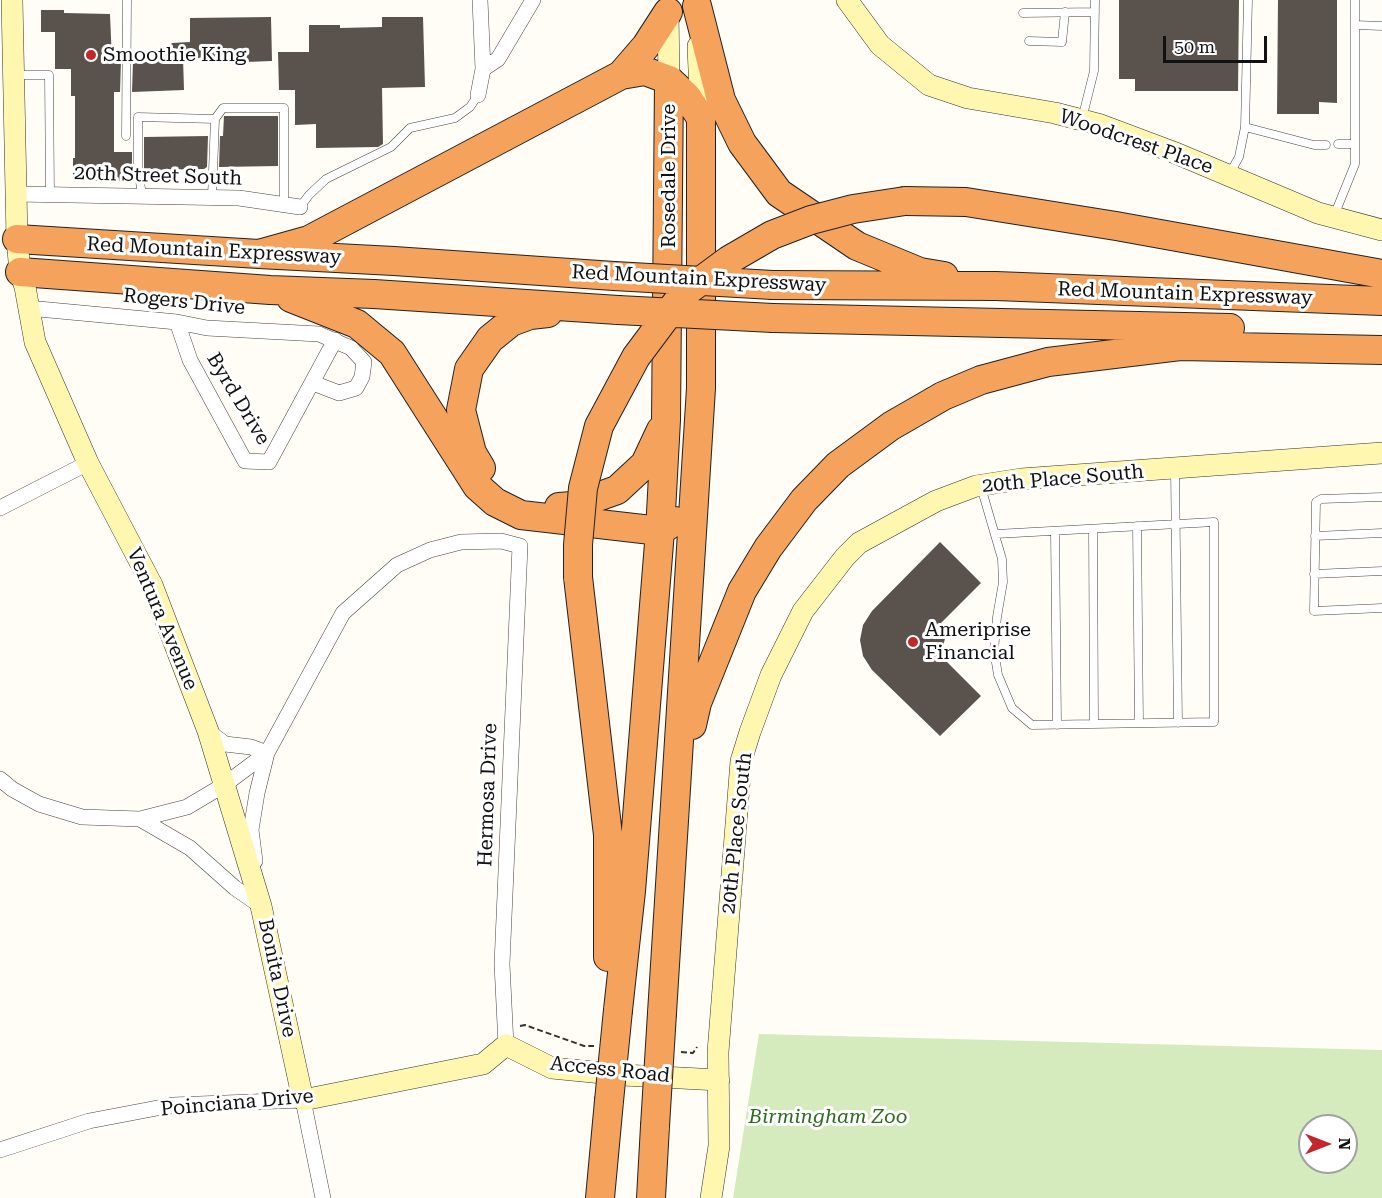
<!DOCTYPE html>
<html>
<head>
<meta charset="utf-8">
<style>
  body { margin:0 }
  #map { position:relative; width:1382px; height:1198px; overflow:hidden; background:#fffdf5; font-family:"Roboto Serif",serif }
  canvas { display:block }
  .north { position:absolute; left:1298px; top:1114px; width:60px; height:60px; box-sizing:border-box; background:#fff; border:2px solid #a0a0a0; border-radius:50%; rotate:90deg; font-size:16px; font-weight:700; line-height:24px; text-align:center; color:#111 }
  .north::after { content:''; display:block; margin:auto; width:21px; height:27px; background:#c4262e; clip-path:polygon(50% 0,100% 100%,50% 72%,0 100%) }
  .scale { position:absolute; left:1163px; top:36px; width:104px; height:27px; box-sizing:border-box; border:3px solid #111; border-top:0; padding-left:8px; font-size:18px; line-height:21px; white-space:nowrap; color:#111; -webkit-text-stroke:4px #fff; paint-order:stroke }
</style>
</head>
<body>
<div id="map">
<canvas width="1382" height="1198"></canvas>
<div class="north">N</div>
<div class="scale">50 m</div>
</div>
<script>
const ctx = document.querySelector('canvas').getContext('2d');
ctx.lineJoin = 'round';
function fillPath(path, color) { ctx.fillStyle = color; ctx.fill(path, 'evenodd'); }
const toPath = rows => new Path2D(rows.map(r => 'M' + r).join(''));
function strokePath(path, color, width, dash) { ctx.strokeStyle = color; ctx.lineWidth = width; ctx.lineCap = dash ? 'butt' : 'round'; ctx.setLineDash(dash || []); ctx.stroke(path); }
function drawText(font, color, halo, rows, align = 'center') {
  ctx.font = font + ' "Roboto Serif",serif'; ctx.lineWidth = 6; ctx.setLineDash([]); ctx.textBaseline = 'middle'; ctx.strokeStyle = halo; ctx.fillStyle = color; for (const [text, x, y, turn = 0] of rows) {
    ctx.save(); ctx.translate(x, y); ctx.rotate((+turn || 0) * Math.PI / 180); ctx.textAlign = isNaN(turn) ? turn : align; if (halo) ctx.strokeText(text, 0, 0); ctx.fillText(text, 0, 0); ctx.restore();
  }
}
fillPath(toPath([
  [759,1034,1382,1050,1382,1198,733,1198],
  [1310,1126,1346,1126,1346,1162,1310,1162]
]), '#d5ebbd');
fillPath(toPath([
  [1119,0,1239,0,1238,91,1135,91,1135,79,1119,79],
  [1278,0,1337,0,1337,103,1319,102,1319,114,1277,114],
  [41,10,64,10,64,13,110,14,112,62,121,61,120,92,114,92,114,152,132,152,132,170,125,170,125,181,76,181,76,175,73,175,73,158,75,158,75,96,71,96,71,69,55,69,55,32,41,32],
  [271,17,272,61,246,62,246,58,183,58,184,90,132,92,133,61,159,61,159,49,167,49,172,43,190,42,190,18],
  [382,17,423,17,425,87,382,88,383,144,378,147,316,148,316,124,295,125,295,90,279,90,278,52,309,52,309,25,340,25,340,28,382,27],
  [224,116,278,116,278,166,219,167,220,136,223,136],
  [208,136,207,167,204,169,144,170,144,137],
  [940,542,981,583,940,624,945,633,945,639,940,655,981,696,940,736,872,670,863,656,860,640,863,625,872,611]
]), '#5a524d');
const lane = toPath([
  [1248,0,1245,127,1314,145,1326,145],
  [1023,13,1095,12],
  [1355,25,1382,26],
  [1029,41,1062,42,1065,12],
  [14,75,49,75,50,195],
  [215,119,223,108,284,108,284,205],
  [1082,119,1094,71,1095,0],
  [126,136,127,0],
  [1338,144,1355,144],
  [1230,173,1239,157,1245,127],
  [142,196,138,167,138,117,215,119,212,197],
  [300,207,309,195,326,179,391,147,410,128,455,118,470,107,478,95],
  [1334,216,1355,164,1355,0],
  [1175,470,1178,723],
  [981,487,1002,559,1003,582,997,617,994,650,998,675,1012,708,1032,725,1214,722,1214,522,996,534],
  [1382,497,1321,499,1316,502,1314,611,1382,608],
  [1137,526,1139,723],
  [1093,529,1094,724],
  [1055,531,1057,725],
  [1315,536,1382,533],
  [1314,574,1382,571]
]);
const street = toPath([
  [480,0,483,69],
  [478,95,483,69,498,59,533,0],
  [15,194,239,198,300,207],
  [28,308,177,322,207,328,319,334,351,348,364,362,362,377,356,388,339,393,313,383],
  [177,322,190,360,245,461,269,462,335,340],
  [0,508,88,463],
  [208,731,225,744,251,747,267,753],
  [0,779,12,789,39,804,82,817,140,819,187,807,224,785,267,753],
  [140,819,190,848,235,888,261,906],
  [255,861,251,830,257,793,267,753,343,613,397,565,430,550,461,542,501,541,520,546,502,964,506,1045],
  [0,1150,89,1121,173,1105,303,1100,323,1198]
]);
const secondary = toPath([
  [12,0,17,239,20,272,25,287,35,342,88,463,152,585,208,731,261,906,303,1100,483,1064,506,1045,552,1068,623,1075,719,1080],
  [847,0,880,45,929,85,968,98,1055,113,1101,125,1173,152,1318,213,1382,230],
  [668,10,669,80],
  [698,46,701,118],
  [711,1198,719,1146,718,1052,741,761,750,732,771,675,803,611,845,557,859,543,936,501,976,486,1021,479,1382,453]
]);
const highway = toPath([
  [697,6,721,100,742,143,779,193,857,246,920,272,944,276],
  [621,75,646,46,668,12],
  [905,201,966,202,1116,226,1382,274],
  [17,239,259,254,394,261,614,276],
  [259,254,309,240,621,75,645,71,669,80,687,97,701,118,701,388,662,1013],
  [20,272,270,290,374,294,618,310],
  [773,285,996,286,1382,301],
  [291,298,357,324,392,353,477,486,495,502,521,515,660,531,675,521],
  [773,318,1230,328],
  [481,468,472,453,461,410,469,369,490,339,511,322,530,315,548,313],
  [559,507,572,506,617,490,645,464,661,430],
  [578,577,608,835,608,957],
  [692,725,697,703,742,591,768,548,804,500,838,465,891,426,943,396,981,380,1048,362,1180,346,1382,350],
  [618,1010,631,891,660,531,666,420,669,80],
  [600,1198,609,1101],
  [651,1198,655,1126]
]);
strokePath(lane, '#444', 9);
strokePath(street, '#444', 16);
strokePath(secondary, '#333', 22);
strokePath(highway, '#222', 30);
strokePath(toPath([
  [520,1026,525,1025,584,1046,594,1046],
  [681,1052,693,1053,697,1047]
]), '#333', 2, [6, 3]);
strokePath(lane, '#fff', 8);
strokePath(street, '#fff', 15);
strokePath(secondary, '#fff6b0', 21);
strokePath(highway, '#f5a25d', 28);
const highwayBridge = toPath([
  [614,276,773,285],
  [618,310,773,318],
  [578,577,578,545,583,488,599,426,636,357,683,294,729,260,772,235,811,220,853,209,905,201],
  [609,1101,618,1010],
  [655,1126,662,1013]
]);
strokePath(highwayBridge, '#222', 30, []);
strokePath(highwayBridge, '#f5a25d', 28);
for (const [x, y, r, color] of [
  [91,55,6,"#c4262e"],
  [913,642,6,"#c4262e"]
]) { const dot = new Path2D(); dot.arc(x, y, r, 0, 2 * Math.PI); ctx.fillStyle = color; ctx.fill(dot); strokePath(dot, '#fff', 2); }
drawText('20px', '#111', '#fff', [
  ["Smoothie King",103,55],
  ["Ameriprise",925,630],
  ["Financial",925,653]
], 'left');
drawText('20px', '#111', '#fff', [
  ["Woodcrest Place",1136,142,19],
  ["20th Street South",158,176,2],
  ["Rosedale Drive",669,176,-90],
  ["Red Mountain Expressway",214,251,3],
  ["Red Mountain Expressway",699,279,3],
  ["Red Mountain Expressway",1185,294,2],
  ["Rogers Drive",184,302,6],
  ["Byrd Drive",238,399,59],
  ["20th Place South",1063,479,-5],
  ["Ventura Avenue",162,619,67],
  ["Hermosa Drive",488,795,-88],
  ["20th Place South",737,833,-84],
  ["Bonita Drive",277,978,78],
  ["Access Road",610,1070,6],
  ["Poinciana Drive",237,1103,-5]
]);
drawText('italic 20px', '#2f6b1f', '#fff', [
  ["Birmingham Zoo",828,1117]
]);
</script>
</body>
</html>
